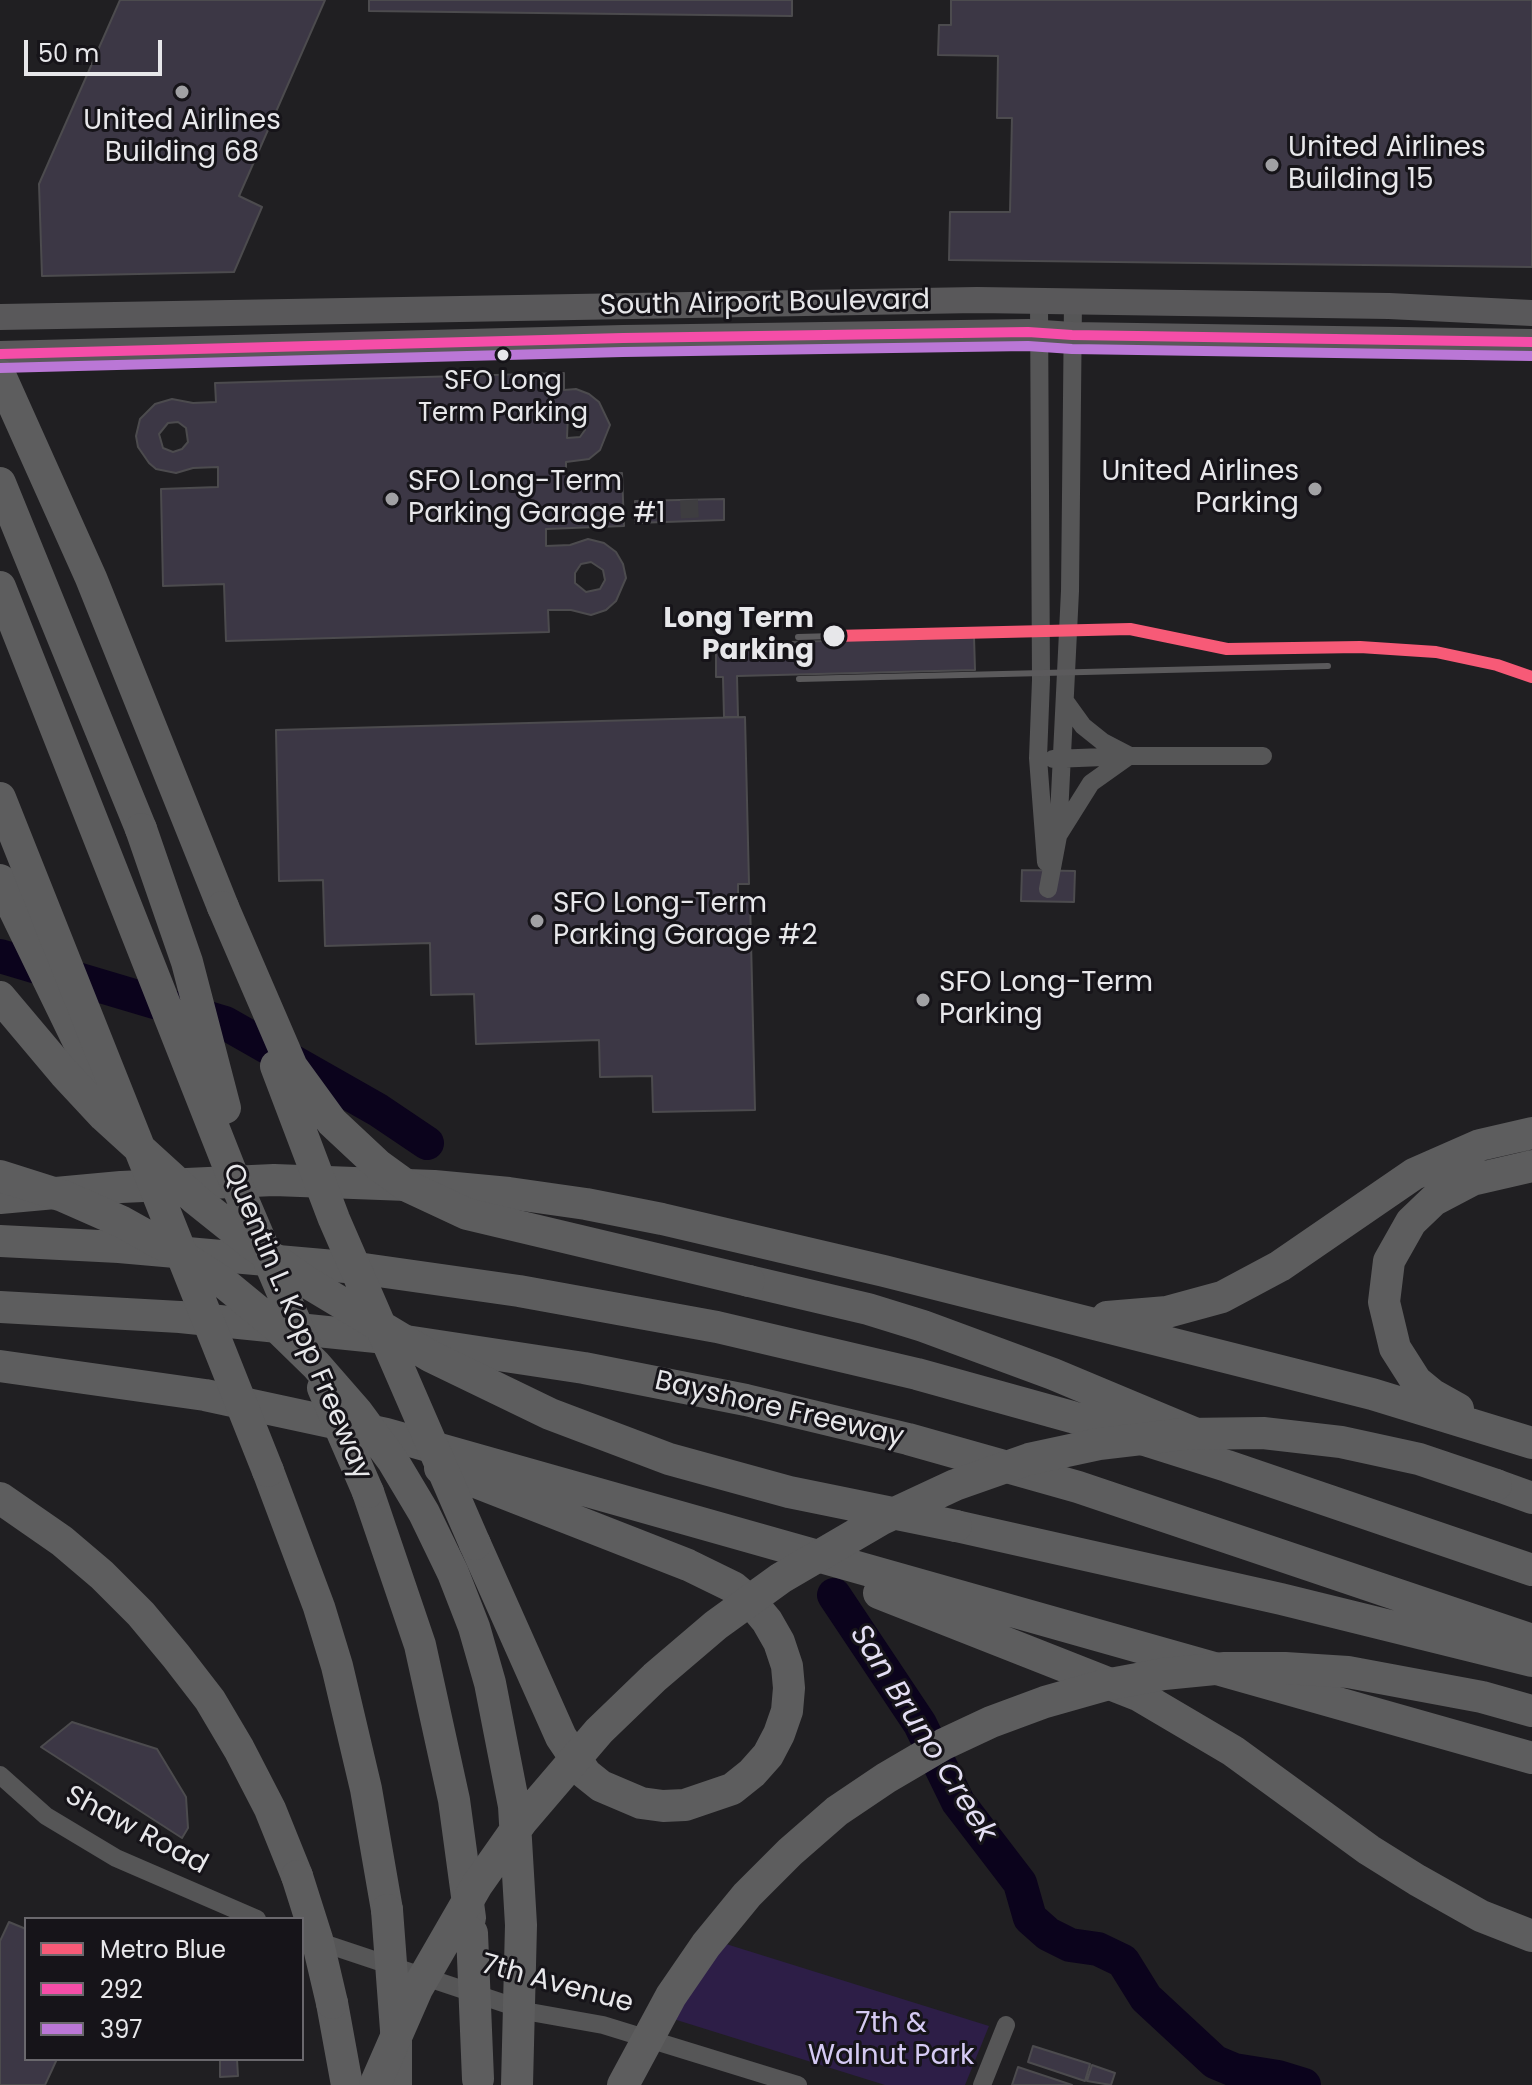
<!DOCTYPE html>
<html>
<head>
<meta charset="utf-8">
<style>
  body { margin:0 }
  #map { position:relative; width:1532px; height:2085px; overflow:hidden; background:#201f22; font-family:Poppins,sans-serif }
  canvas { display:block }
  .legend { position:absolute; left:24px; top:1917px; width:280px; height:144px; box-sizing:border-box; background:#161419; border:2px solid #6a686d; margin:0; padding:10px 14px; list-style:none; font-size:24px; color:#e7e7ea }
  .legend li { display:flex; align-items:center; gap:16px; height:40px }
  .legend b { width:40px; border:2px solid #6a686d }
  .scale { position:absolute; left:24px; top:40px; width:138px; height:36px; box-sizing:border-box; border:4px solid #e7e7ea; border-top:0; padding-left:10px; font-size:24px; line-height:28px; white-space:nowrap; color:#e7e7ea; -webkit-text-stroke:6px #161419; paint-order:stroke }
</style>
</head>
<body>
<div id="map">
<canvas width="1532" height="2085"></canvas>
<ul class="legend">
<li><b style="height:10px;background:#f75a77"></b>Metro Blue</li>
<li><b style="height:10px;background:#f54da8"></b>292</li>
<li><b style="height:10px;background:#ba77d6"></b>397</li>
</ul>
<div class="scale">50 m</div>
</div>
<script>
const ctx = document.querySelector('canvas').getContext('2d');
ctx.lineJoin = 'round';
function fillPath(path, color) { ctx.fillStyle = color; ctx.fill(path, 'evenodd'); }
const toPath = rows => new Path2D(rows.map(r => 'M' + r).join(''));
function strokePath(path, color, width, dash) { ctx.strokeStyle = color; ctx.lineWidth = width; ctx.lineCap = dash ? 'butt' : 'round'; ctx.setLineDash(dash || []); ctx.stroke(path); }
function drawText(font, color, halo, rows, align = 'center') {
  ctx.font = font + ' Poppins,sans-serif'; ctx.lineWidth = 6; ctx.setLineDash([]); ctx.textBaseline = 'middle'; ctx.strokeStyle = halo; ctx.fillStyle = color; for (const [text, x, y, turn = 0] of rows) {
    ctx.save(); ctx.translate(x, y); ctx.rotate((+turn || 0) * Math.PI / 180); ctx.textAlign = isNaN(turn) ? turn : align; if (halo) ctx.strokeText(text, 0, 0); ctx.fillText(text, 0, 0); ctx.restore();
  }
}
fillPath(toPath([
  [710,1939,989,2026,965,2085,885,2085,651,2012]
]), '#2d1e47');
strokePath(toPath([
  [0,956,225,1023,378,1110,427,1143],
  [834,1595,920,1724,958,1802,1020,1883,1030,1918,1048,1934,1070,1945,1098,1949,1123,1961,1146,1998,1215,2062,1234,2070,1278,2077,1304,2085]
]), '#0b031c', 34);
const building = toPath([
  [120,0,325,0,239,196,262,207,234,272,42,276,39,184,120,0],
  [369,0,792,0,792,16,369,11,369,0],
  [951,0,1532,0,1532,267,949,260,950,212,1010,212,1012,118,997,118,998,56,938,55,939,25,951,25,951,0],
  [564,373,564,390,576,389,589,394,599,402,610,425,600,450,589,459,566,462,566,475,622,473,624,526,546,529,546,546,570,545,588,539,604,543,616,552,623,564,626,578,616,601,606,610,591,615,571,610,548,610,549,632,226,641,224,584,163,586,161,489,218,487,218,467,193,468,176,473,156,469,149,463,138,447,136,436,140,419,155,404,172,399,193,403,216,402,215,383,564,373],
  [568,413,577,414,585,420,585,430,580,437,567,438,568,413],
  [178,422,186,428,188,442,182,449,173,452,163,448,159,434,168,423,178,422],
  [591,562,603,570,605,580,600,589,586,592,575,583,575,573,581,564,591,562],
  [724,499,724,520,635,523,635,501,724,499],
  [974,637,975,670,737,676,738,717,724,717,723,677,716,677,716,644,974,637],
  [745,717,749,884,738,884,738,899,750,899,755,1110,653,1112,652,1076,600,1077,599,1040,476,1044,474,994,431,995,430,943,325,946,323,880,279,881,276,730,745,717],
  [1022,870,1075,871,1074,902,1021,901,1022,870],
  [72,1722,157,1749,186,1797,188,1828,182,1838,41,1747,72,1722],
  [9,1922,26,1929,26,2059,57,2059,45,2085,0,2085,0,1941,9,1922],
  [1033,2046,1090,2064,1085,2081,1028,2062,1033,2046],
  [220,2059,237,2059,238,2076,220,2077,220,2059],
  [1092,2065,1115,2073,1111,2085,1087,2081,1092,2065],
  [1018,2067,1072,2085,1012,2085,1018,2067]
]);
fillPath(building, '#3c3745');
strokePath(building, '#4c4b4e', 2);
strokePath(toPath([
  [689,500,690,522],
  [652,501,653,523]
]), '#3e3d40', 18, [18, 9]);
strokePath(toPath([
  [1039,301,1041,680,1038,758,1046,862],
  [1065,701,1083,726,1103,742,1128,755],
  [1053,759,1129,756,1263,756],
  [1059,834,1091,783,1129,756],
  [1048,889,1058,836,1070,591,1073,301],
  [0,1775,46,1816,116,1858,257,1919],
  [314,1940,530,2012,603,2025,798,2085],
  [982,2085,1006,2025]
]), '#565657', 18);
strokePath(toPath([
  [0,317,977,300,1389,306,1532,313],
  [0,354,623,338,1028,332,1072,335,1532,342]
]), '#59585a', 26);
strokePath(toPath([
  [0,375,91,578,223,907],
  [0,483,141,829],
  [0,880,100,1086],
  [0,1198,121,1187,274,1180,434,1186,509,1193,586,1204,662,1219,884,1271,1372,1394,1532,1443],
  [0,1241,119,1247,357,1268,519,1291,717,1327,917,1374,1072,1417,1227,1466,1532,1570],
  [749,1281,868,1309,923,1326,1053,1374,1206,1438],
  [0,1307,180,1317,386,1338,584,1368,746,1400,908,1439,1078,1487,1532,1640],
  [1107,1317,1167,1312,1222,1297,1280,1266,1414,1174,1480,1145,1532,1133],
  [0,1366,205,1395,386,1434,1532,1758],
  [1458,1409,1433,1395,1416,1381,1395,1348,1384,1302,1389,1261,1411,1222,1434,1200,1472,1180,1532,1166],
  [440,1468,688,1565,733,1587,752,1603,767,1621,779,1642,787,1666,789,1688,787,1711,779,1734,768,1755,752,1773,732,1789,685,1805,663,1806,641,1803,601,1786,586,1774,561,1737,475,1544],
  [268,1471,319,1607,337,1666,366,1789,387,1910],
  [1496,1485,1532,1498],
  [368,1492,420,1645,454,1800,470,1918],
  [0,1498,62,1541,102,1575,141,1614,176,1656,210,1700,239,1749,270,1809,297,1876],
  [956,1526,1281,1599,1532,1661],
  [879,1593,1138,1695,1233,1751,1369,1850,1417,1880,1481,1916,1532,1936],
  [332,2003,347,2085],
  [396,2034,396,2085]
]), '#5d5d5e', 32);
strokePath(toPath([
  [798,637,834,636],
  [799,679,1328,666]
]), '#5b5a5c', 6);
strokePath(toPath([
  [0,587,231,1172,305,1345],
  [0,798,268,1471],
  [141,829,187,962,225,1108],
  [223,907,292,1067,332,1122,378,1165,407,1186,467,1214,749,1281],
  [0,997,64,1073,104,1116,194,1198,249,1242,310,1284,430,1356,550,1414,669,1459,789,1492,956,1526],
  [276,1066,334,1219,475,1544],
  [0,1176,63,1196,122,1222,174,1251,224,1283,275,1325,316,1365,357,1412,393,1461,424,1513,453,1573,474,1627,490,1683,514,1806,521,1925,517,2085],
  [323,1388,368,1492],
  [297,1876,317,1939,332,2003],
  [387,1910,396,2030],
  [472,1933,478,2079],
  [375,2085,417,1989,477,1885,522,1821,599,1731,655,1677,716,1625,781,1578,882,1519,955,1485,1029,1459,1099,1444,1184,1434,1263,1433,1341,1442,1419,1459,1496,1485],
  [623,2085,671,1996,706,1945,747,1895,790,1852,837,1811,886,1778,944,1744,991,1722,1045,1702,1105,1685,1164,1674,1225,1668,1285,1668,1348,1672,1482,1697,1532,1711]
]), '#5d5d5e', 32);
strokePath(toPath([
  [0,354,623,338,1028,332,1072,335,1532,342]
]), '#f54da8', 10);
strokePath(toPath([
  [0,368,623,352,1028,346,1072,349,1532,356]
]), '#ba77d6', 10);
strokePath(toPath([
  [834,636,1130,629,1227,649,1360,647,1436,652,1497,665,1532,677]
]), '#f75a77', 12);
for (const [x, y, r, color] of [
  [182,92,8,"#a1a1a4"],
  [1272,165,8,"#a1a1a4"],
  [503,355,7,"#e7e7ea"],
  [1315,489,8,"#a1a1a4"],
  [392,499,8,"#a1a1a4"],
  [834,636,12,"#e7e7ea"],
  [537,921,8,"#a1a1a4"],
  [923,1000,8,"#a1a1a4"]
]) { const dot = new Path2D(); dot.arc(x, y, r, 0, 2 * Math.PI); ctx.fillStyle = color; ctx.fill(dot); strokePath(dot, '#161419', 3); }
drawText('26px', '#e7e7ea', '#161419', [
  ["SFO Long",503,382],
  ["Term Parking",503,414]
]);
drawText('28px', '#e7e7ea', '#161419', [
  ["United Airlines",182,122,"center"],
  ["Building 68",182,154,"center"],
  ["United Airlines",1288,149],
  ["Building 15",1288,181],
  ["United Airlines",1299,473,"right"],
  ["Parking",1299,505,"right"],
  ["SFO Long-Term",408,483],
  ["Parking Garage #1",408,515],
  ["SFO Long-Term",553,905],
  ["Parking Garage #2",553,937],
  ["SFO Long-Term",939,984],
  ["Parking",939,1016]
], 'left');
drawText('28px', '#e7e7ea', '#161419', [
  ["South Airport Boulevard",765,304,-1],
  ["Quentin L. Kopp Freeway",296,1322,67],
  ["Bayshore Freeway",779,1410,13],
  ["Shaw Road",136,1831,28],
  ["7th Avenue",557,1985,15]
]);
drawText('bold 28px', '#e7e7ea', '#161419', [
  ["Long Term",814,620],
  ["Parking",814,652]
], 'right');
drawText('28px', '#d5caf3', '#161419', [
  ["7th &",891,2025],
  ["Walnut Park",891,2057]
]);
drawText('italic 30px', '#e4dff4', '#161419', [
  ["San Bruno Creek",922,1734,58]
]);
</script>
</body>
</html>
